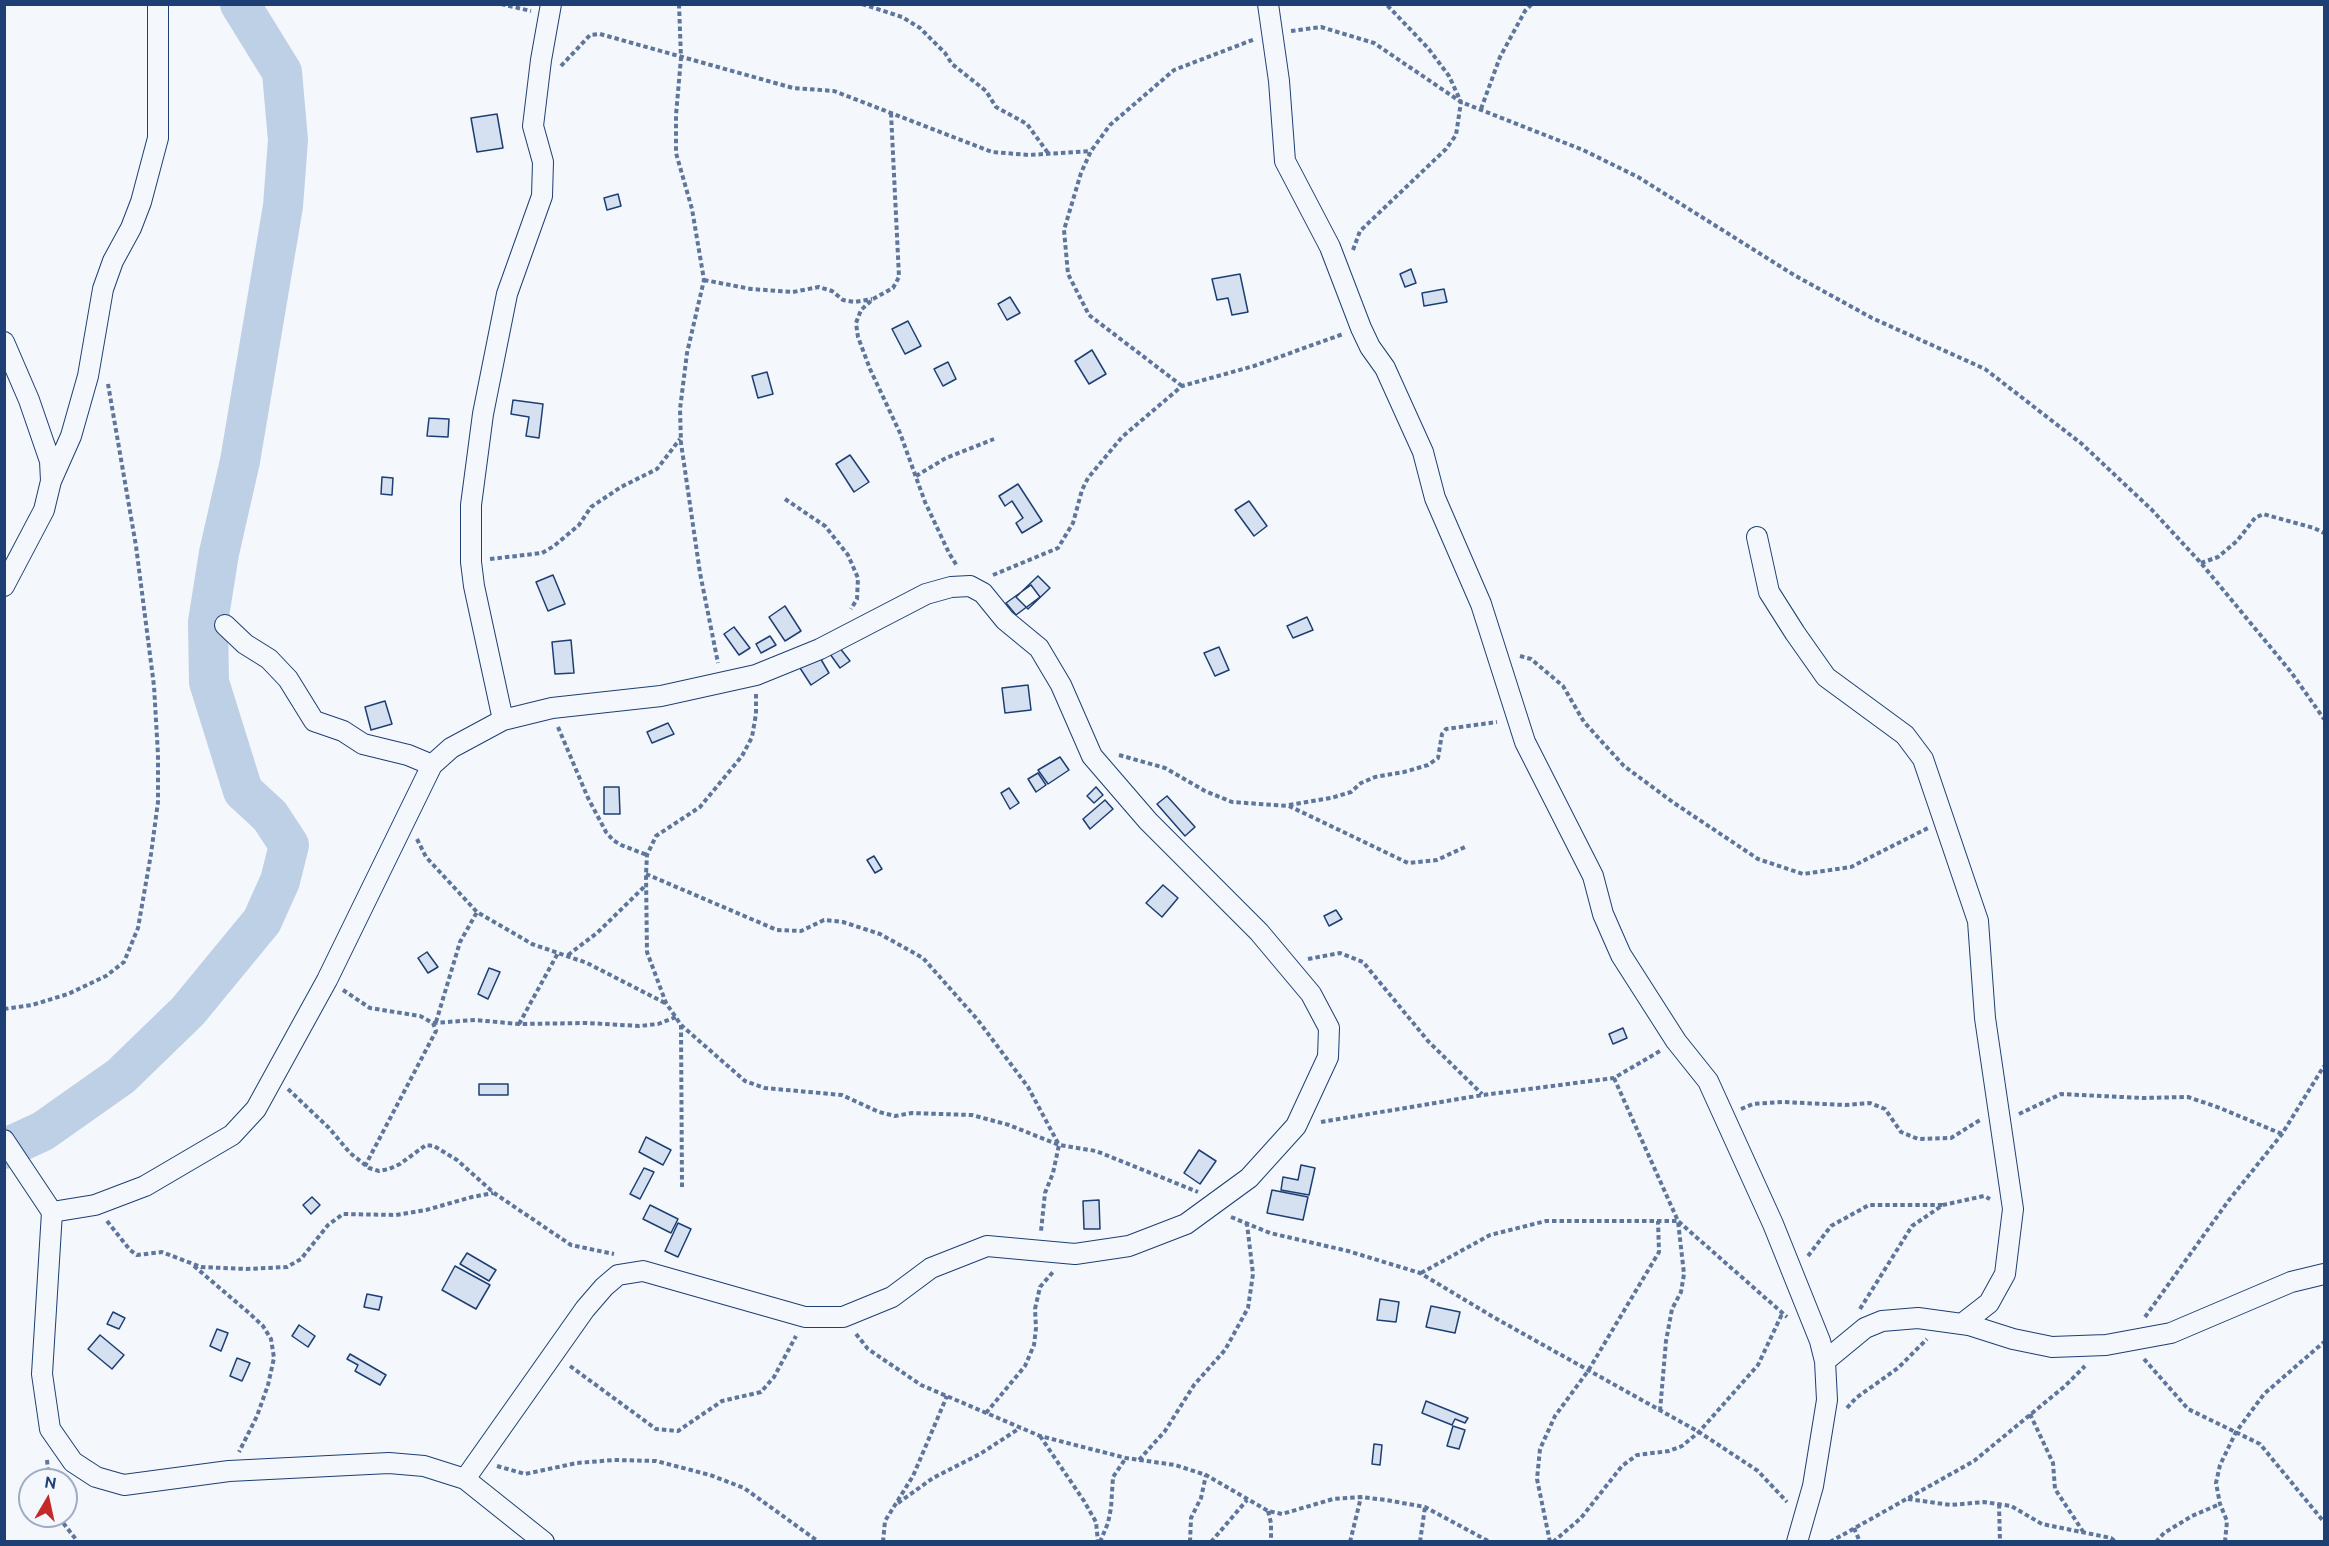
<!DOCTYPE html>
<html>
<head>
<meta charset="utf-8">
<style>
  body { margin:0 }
  #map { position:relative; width:2329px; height:1546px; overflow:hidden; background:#f4f7fb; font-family:Ubuntu,sans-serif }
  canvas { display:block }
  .frame { position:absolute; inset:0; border:6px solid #1d3f73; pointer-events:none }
  .north { position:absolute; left:18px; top:1468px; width:60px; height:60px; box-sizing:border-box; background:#f4f7fb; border:2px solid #9eadc5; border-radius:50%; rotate:9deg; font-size:16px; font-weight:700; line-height:24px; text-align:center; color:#1d3f73 }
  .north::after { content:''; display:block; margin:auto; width:21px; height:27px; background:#c62828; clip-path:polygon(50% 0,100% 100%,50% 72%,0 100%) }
</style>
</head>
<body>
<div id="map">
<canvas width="2329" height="1546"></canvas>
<div class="frame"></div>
<div class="north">N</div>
</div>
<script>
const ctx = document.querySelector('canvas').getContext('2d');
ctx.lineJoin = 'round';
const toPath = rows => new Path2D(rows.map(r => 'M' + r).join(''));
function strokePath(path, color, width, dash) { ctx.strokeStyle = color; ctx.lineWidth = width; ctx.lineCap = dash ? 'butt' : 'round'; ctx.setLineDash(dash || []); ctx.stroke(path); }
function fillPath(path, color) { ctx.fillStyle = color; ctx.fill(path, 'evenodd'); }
strokePath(toPath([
  [4,1149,43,1131,121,1076,188,1011,262,921,280,881,289,845,270,816,243,791,209,682,208,622,219,553,240,461,283,206,288,140,282,72,240,4]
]), '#bed0e5', 40);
const building = toPath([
  [497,114,503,148,477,152,471,118,497,114],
  [618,194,621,206,607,210,604,198,618,194],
  [1411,269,1416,283,1405,287,1400,274,1411,269],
  [1240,274,1248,312,1232,315,1228,298,1217,300,1212,279,1240,274],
  [1444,289,1447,302,1424,306,1422,293,1444,289],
  [1010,297,1020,313,1007,320,998,304,1010,297],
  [908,321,921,346,905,354,892,329,908,321],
  [1092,350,1106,374,1089,384,1075,361,1092,350],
  [948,362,956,379,943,386,934,369,948,362],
  [767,372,773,394,758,398,752,376,767,372],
  [513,400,543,404,539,438,526,436,529,417,511,414,513,400],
  [429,418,449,419,448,437,427,436,429,418],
  [850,455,869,482,854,492,836,464,850,455],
  [382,477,393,478,392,495,381,494,382,477],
  [1018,484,1042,521,1022,533,1016,523,1023,518,1012,501,1005,506,999,496,1018,484],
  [1249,501,1267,526,1254,536,1235,510,1249,501],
  [553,575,565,604,548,611,536,582,553,575],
  [1038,576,1050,588,1028,609,1016,597,1038,576],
  [1031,585,1040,597,1016,615,1006,603,1031,585],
  [785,606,801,631,785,641,769,617,785,606],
  [1307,617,1313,630,1293,638,1287,626,1307,617],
  [734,627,750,648,739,655,724,634,734,627],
  [770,636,776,645,761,653,756,644,770,636],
  [571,640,574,673,555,674,552,642,571,640],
  [839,647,850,661,840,668,830,654,839,647],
  [1219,647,1229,670,1215,676,1204,653,1219,647],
  [819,656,829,673,811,685,800,668,819,656],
  [1028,685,1031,710,1005,713,1002,688,1028,685],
  [385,701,392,724,371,730,365,707,385,701],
  [668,723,674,734,652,743,647,732,668,723],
  [1060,757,1069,770,1048,784,1038,770,1060,757],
  [1038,773,1046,785,1036,792,1028,779,1038,773],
  [604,787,619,787,620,814,604,814,604,787],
  [1096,787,1103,795,1094,803,1087,796,1096,787],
  [1009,788,1019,803,1010,809,1001,793,1009,788],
  [1167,796,1195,827,1185,836,1157,804,1167,796],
  [1105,800,1113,809,1090,829,1083,819,1105,800],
  [874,856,882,869,875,873,867,860,874,856],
  [1163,885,1178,898,1162,917,1146,903,1163,885],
  [1336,910,1342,919,1329,926,1324,916,1336,910],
  [427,952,438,967,428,973,418,958,427,952],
  [489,968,500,972,488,999,478,994,489,968],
  [1623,1028,1627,1038,1613,1044,1609,1034,1623,1028],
  [479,1084,508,1084,508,1095,479,1095,479,1084],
  [646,1137,671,1150,663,1165,639,1152,646,1137],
  [1199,1150,1216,1161,1200,1184,1184,1173,1199,1150],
  [1301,1165,1315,1168,1309,1195,1281,1190,1283,1177,1298,1180,1301,1165],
  [644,1168,654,1172,640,1199,630,1194,644,1168],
  [1272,1190,1308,1197,1303,1220,1267,1213,1272,1190],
  [312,1197,320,1205,311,1214,303,1205,312,1197],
  [1099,1200,1100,1229,1084,1229,1083,1201,1099,1200],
  [650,1205,678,1219,671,1233,643,1219,650,1205],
  [678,1223,691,1229,678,1257,665,1251,678,1223],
  [467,1253,496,1270,489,1281,460,1264,467,1253],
  [455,1266,490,1285,476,1309,442,1290,455,1266],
  [367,1294,382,1297,379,1310,364,1307,367,1294],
  [1380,1299,1399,1302,1396,1322,1377,1320,1380,1299],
  [1431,1306,1460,1312,1455,1333,1426,1327,1431,1306],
  [113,1312,125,1318,119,1329,107,1324,113,1312],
  [299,1325,315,1336,308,1347,292,1336,299,1325],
  [217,1329,228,1333,221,1351,210,1346,217,1329],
  [100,1335,124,1355,112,1369,88,1349,100,1335],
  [350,1354,386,1375,380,1385,355,1371,358,1365,347,1359,350,1354],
  [237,1358,250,1363,242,1381,230,1376,237,1358],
  [1426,1401,1468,1418,1465,1423,1455,1419,1452,1425,1422,1413,1426,1401],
  [1453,1426,1465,1430,1459,1449,1447,1446,1453,1426],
  [1374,1444,1382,1445,1380,1465,1372,1464,1374,1444]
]);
fillPath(building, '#d5e0f0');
strokePath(building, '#1d3f73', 1.5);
const street = toPath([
  [1268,4,1279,81,1285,161,1330,247,1361,328,1370,347,1385,368,1423,452,1435,498,1481,604,1525,742,1593,876,1603,914,1621,955,1676,1041,1708,1081,1773,1224,1820,1341,1825,1361,1827,1400,1813,1486,1797,1542],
  [4,342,29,400,50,461,51,481,44,510,4,586],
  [51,481,71,436,88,376,103,289,113,261,131,228,141,202,158,138,158,4],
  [1757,537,1769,592,1795,633,1826,677,1905,735,1923,759,1978,921,1985,1018,2013,1209,2005,1274,1989,1303,1962,1324],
  [225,625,245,644,269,659,288,679,314,721,343,731,363,744,408,755,432,765],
  [503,720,474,586,471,562,471,505,483,414,507,294,542,196,543,162,533,126,541,60,551,4],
  [4,1140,52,1212,42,1374,50,1429,73,1462,96,1477,124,1485,229,1471,389,1463,424,1466,465,1479,544,1542],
  [52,1212,95,1205,145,1186,232,1135,256,1109,327,980,432,765,451,748,503,720,552,708,661,696,756,675,820,649,926,594,951,587,970,586,983,593,1005,620,1039,648,1061,685,1092,756,1148,821,1259,932,1311,994,1329,1028,1328,1057,1296,1126,1249,1178,1186,1224,1129,1246,1075,1254,987,1246,931,1268,892,1297,843,1317,805,1317,643,1271,618,1275,604,1287,585,1309,465,1479],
  [1825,1361,1865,1328,1882,1321,1918,1318,1969,1325,2013,1339,2052,1347,2106,1345,2171,1333,2291,1282,2324,1274]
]);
strokePath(street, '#1d3f73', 22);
strokePath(toPath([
  [501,4,531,11],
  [679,4,681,58,676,115,676,153,692,209,704,280,687,353,680,409,681,443,700,573,718,663],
  [862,4,902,17,920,28,945,53,952,64,986,91,996,107,1027,124,1048,153],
  [1291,31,1321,27,1374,43,1461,102,1583,150,1638,177,1794,275,1872,318,1985,369,2082,444,2152,510,2201,563,2291,672,2324,719],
  [561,66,590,35,600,34,793,88,834,91,992,152,1029,155,1091,151],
  [1481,109,1500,57,1525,11,1532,4],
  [891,113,899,277,893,288,873,299,861,310,856,323,858,337,870,369,900,433,925,502,949,553,957,566],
  [1353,250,1360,231,1446,149,1456,135,1461,102,1449,76,1428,48,1386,4],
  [704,280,751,289,793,292,819,287,832,291,843,300,854,302,872,299],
  [1182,386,1089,315,1068,274,1064,230,1081,173,1091,151,1110,125,1174,70,1255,39],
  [916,476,946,458,994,439],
  [785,499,825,526,848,555,858,578,857,599,851,609],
  [490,559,542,553,554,546,579,525,591,507,621,487,657,469,680,439],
  [2201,563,2218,557,2237,541,2255,518,2263,514,2314,528,2324,533],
  [993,575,1058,548,1073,523,1082,490,1088,478,1122,437,1182,386,1254,366,1343,334],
  [1520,656,1531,659,1563,686,1584,722,1624,766,1674,803,1758,859,1803,874,1851,867,1928,828],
  [756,694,756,714,752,737,742,756,700,807,656,836,647,855,646,874,647,952,666,1003,681,1025,745,1081,765,1088,842,1095,879,1112,895,1116,912,1113,972,1115,1009,1125,1059,1145,1096,1151,1198,1192],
  [558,727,588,798,606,832,613,840,621,845,647,855],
  [1119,755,1165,768,1205,791,1232,802,1289,806,1408,863,1437,860,1465,847],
  [1289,805,1331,798,1351,792,1361,783,1375,777,1404,772,1428,765,1438,758,1442,734,1446,729,1497,722],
  [417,839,426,857,477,912,532,944,587,963,665,1003],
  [646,874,777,930,801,931,824,920,843,922,880,934,923,958,977,1019,1028,1087,1059,1145,1053,1173,1045,1193,1041,1231],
  [568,955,597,933,646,885],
  [1308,959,1340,953,1363,962,1428,1041,1482,1094],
  [343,990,370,1008,420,1016,433,1023,436,1031,365,1166],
  [4,1009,32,1005,68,994,106,976,124,962,138,928,151,854,158,802,158,755,154,686,136,546,108,384],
  [436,1022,460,942,477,912],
  [433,1023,475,1020,519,1024,587,1023,639,1026,658,1024,676,1017],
  [519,1024,558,953],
  [681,1025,682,1187],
  [1614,1078,1678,1221,1787,1317],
  [288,1089,329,1128,350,1153,369,1168,379,1171,389,1169,400,1164,426,1145,434,1146,457,1160,494,1193,571,1245,614,1254],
  [1741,1109,1753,1104,1783,1102,1845,1105,1870,1103,1885,1109,1901,1132,1918,1139,1951,1138,1980,1120],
  [2019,1114,2061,1094,2142,1098,2188,1097,2220,1108,2282,1134],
  [1321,1122,1483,1095,1614,1078,1660,1051],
  [1231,1217,1270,1233,1348,1251,1420,1273,1495,1318,1699,1432,1758,1471,1787,1502],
  [107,1221,130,1250,137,1255,162,1252,201,1267,246,1269,287,1267,301,1259,328,1225,343,1214,396,1215,426,1210,472,1197,493,1193],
  [1808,1256,1831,1226,1869,1205,1943,1205],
  [194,1266,249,1313,263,1326,271,1339,274,1358,268,1385,257,1416,239,1452],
  [1421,1273,1490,1235,1546,1221,1678,1221,1684,1274,1681,1292,1672,1309,1666,1341,1660,1411],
  [1860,1309,1912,1226,1943,1205,1984,1196,1990,1199],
  [2145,1317,2229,1200,2282,1134,2324,1066],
  [856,1334,868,1349,921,1385,1040,1436,1126,1458,1175,1465,1206,1475,1268,1511,1282,1514,1333,1499,1361,1497,1386,1500,1425,1507,1490,1542],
  [2144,1359,2188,1409,2260,1444,2324,1522],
  [570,1366,656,1429,678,1431,722,1401,761,1392,774,1377,796,1336],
  [1847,1408,1856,1398,1898,1368,1927,1339],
  [986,1413,1025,1366,1034,1345,1036,1328,1035,1309,1040,1287,1053,1272],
  [2030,1414,2053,1463,2055,1489,2084,1533],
  [1040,1436,1084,1501,1096,1522,1098,1542],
  [47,1460,49,1480],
  [1139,1460,1165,1431,1194,1385,1225,1350,1248,1308,1253,1274,1247,1224],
  [497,1466,525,1474,577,1463,614,1460,656,1461,710,1475,744,1488,819,1542],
  [1908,1499,1951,1505,1984,1502,2011,1506,2042,1524,2111,1538,2116,1542],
  [898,1503,933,1478,980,1454,1020,1428],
  [1999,1504,2000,1542],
  [1268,1511,1271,1523,1271,1542],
  [61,1516,64,1524,78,1542],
  [1854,1528,1860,1542],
  [883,1542,885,1521,913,1476,947,1396],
  [1100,1542,1108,1523,1111,1508,1113,1477,1126,1458],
  [1190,1542,1191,1518,1201,1498,1206,1475],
  [1211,1542,1247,1500],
  [1350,1542,1361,1497],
  [1420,1542,1425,1507],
  [1550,1542,1537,1479,1540,1449,1555,1416,1588,1371,1659,1252,1658,1221],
  [1553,1542,1581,1518,1622,1466,1637,1455,1669,1451,1682,1446,1699,1432,1758,1365,1782,1314],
  [1830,1542,1974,1461,2065,1386,2085,1366],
  [2156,1542,2164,1533,2192,1516,2220,1504],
  [2225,1542,2227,1521,2220,1504,2216,1483,2220,1465,2236,1432,2264,1394,2324,1342]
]), '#5e769c', 4, [4.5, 3]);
strokePath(street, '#f4f7fb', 20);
</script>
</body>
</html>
